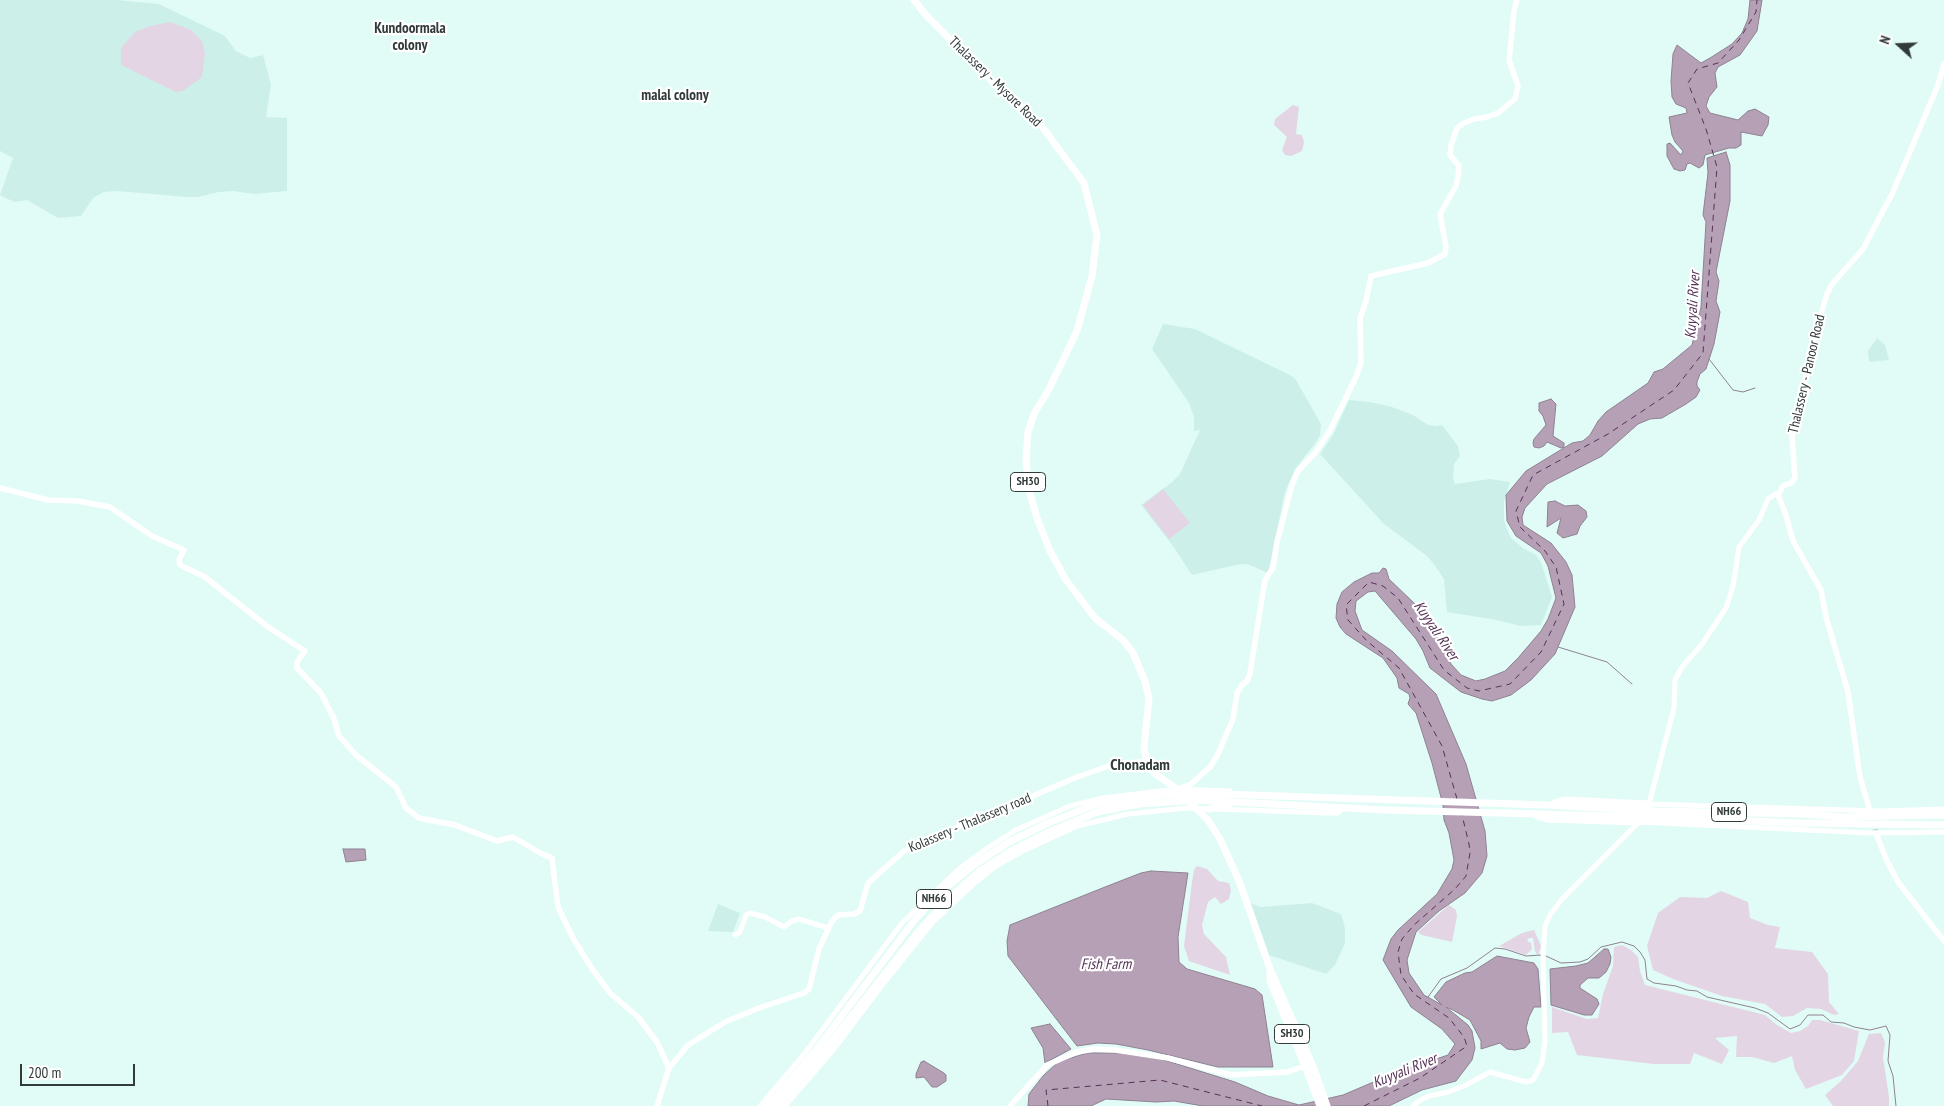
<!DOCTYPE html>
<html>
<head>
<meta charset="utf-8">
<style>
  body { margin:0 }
  #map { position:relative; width:1944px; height:1106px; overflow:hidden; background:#e1fcf7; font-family:"PT Sans Narrow",sans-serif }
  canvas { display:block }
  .north { position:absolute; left:1874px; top:20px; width:50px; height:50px; -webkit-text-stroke:4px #fff; paint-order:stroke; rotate:290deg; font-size:14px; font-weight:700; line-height:20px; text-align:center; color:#313b3a }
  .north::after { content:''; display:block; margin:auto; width:18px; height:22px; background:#313b3a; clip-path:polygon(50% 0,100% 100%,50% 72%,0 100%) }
  .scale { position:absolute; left:20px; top:1064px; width:115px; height:22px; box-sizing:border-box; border:2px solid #313b3a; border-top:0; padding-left:6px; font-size:15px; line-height:18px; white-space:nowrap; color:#313b3a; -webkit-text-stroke:4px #fff; paint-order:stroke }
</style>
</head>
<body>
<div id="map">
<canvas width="1944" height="1106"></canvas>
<div class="north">N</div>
<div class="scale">200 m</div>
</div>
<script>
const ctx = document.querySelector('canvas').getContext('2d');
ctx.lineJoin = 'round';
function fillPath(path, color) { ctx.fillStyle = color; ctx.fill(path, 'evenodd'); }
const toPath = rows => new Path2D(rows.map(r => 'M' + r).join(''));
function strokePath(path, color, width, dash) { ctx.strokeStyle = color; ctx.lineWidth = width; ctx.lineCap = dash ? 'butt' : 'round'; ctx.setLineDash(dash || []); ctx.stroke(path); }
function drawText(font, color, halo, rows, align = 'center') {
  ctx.font = font + ' "PT Sans Narrow",sans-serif'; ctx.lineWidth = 4.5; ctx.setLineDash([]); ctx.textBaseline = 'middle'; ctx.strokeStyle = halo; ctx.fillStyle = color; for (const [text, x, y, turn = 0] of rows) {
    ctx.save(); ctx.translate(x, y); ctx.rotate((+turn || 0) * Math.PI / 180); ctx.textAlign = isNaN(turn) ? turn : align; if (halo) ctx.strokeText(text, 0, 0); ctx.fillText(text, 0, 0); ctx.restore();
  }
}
fillPath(toPath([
  [0,0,118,0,159,4,225,36,236,51,250,58,263,55,271,85,266,117,287,118,287,191,254,194,233,191,219,192,198,197,186,197,117,191,104,192,93,198,81,216,58,218,27,200,14,202,0,195,13,158,0,151],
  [1163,324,1195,329,1290,375,1296,380,1321,424,1320,435,1317,441,1295,469,1285,492,1268,573,1247,564,1236,565,1192,575,1173,546,1141,505,1171,483,1180,474,1200,430,1194,431,1194,417,1189,403,1152,349],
  [1877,338,1885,345,1889,360,1869,362,1868,351],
  [1349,400,1370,402,1392,407,1413,415,1428,425,1436,426,1442,425,1458,446,1460,456,1454,464,1453,477,1455,484,1490,479,1510,482,1504,501,1504,520,1507,529,1511,538,1523,548,1536,555,1541,562,1552,597,1541,625,1520,626,1497,620,1447,612,1444,579,1433,563,1427,556,1384,524,1320,454,1333,435],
  [1250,903,1261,907,1312,903,1341,914,1345,928,1345,943,1335,965,1326,974,1269,955],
  [718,904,740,913,733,932,708,931]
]), '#cdefea');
fillPath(toPath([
  [170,22,191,30,202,41,205,53,202,77,183,91,176,92,121,65,121,48,135,32,150,26],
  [1293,105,1299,107,1296,134,1302,135,1304,142,1302,151,1291,156,1285,155,1282,150,1287,137,1274,125,1275,119],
  [1163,489,1190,523,1169,539,1143,505],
  [1197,866,1207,869,1218,881,1229,883,1231,890,1229,899,1221,904,1215,897,1208,902,1202,925,1204,934,1226,957,1230,975,1189,961,1184,946,1192,882,1194,870],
  [1721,891,1748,902,1750,918,1768,925,1780,927,1775,948,1812,952,1828,974,1829,1002,1839,1014,1834,1015,1821,1009,1807,1008,1793,1016,1782,1017,1765,1004,1722,996,1673,979,1653,970,1647,946,1658,913,1680,897,1707,898],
  [1449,905,1456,910,1457,916,1452,942,1422,935,1418,932],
  [1534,930,1541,946,1538,956,1535,951,1533,938,1529,938,1527,941,1531,943,1532,949,1526,955,1499,946,1522,933],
  [1622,945,1631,950,1638,957,1640,971,1645,985,1765,1015,1777,1025,1791,1033,1800,1031,1808,1026,1812,1020,1820,1020,1859,1031,1854,1061,1842,1075,1806,1089,1795,1070,1792,1056,1774,1063,1752,1057,1736,1057,1737,1036,1715,1038,1729,1050,1722,1064,1694,1053,1690,1064,1654,1064,1577,1055,1568,1032,1552,1033,1552,1007,1587,1019,1598,1018,1603,994,1613,966,1614,947],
  [1881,1033,1885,1042,1883,1057,1889,1097,1889,1106,1833,1106,1825,1095,1841,1081,1858,1061,1869,1034]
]), '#e4d5e4');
const water = toPath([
  [1750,0,1762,0,1757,31,1740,55,1718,67,1715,73,1717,87,1709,97,1706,106,1710,113,1738,120,1748,111,1755,109,1769,117,1768,125,1762,136,1741,132,1741,145,1736,148,1729,148,1705,155,1703,165,1699,168,1690,163,1687,164,1685,170,1680,171,1674,169,1667,156,1667,144,1670,143,1681,155,1683,151,1675,142,1672,135,1669,117,1687,113,1686,108,1676,104,1672,97,1671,81,1673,54,1677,45,1701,63,1710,58,1732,44,1742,33,1748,19,1750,0],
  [1726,152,1730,165,1730,201,1716,272,1719,281,1716,301,1720,312,1714,344,1706,369,1700,374,1697,382,1697,386,1700,390,1696,397,1686,404,1662,418,1650,419,1638,424,1602,456,1547,484,1525,508,1522,517,1523,525,1551,543,1566,562,1572,575,1575,607,1555,654,1531,680,1511,695,1492,701,1482,699,1461,692,1430,668,1423,651,1416,639,1375,591,1368,592,1356,601,1355,611,1362,630,1392,651,1436,694,1466,764,1485,831,1487,856,1482,873,1465,893,1439,911,1416,932,1407,960,1409,973,1424,995,1442,1005,1434,997,1446,982,1465,973,1472,972,1497,956,1534,963,1538,969,1541,1007,1534,1007,1529,1017,1526,1028,1530,1042,1525,1048,1515,1050,1507,1049,1500,1043,1481,1049,1481,1041,1470,1020,1453,1010,1446,1007,1468,1025,1472,1031,1475,1048,1472,1060,1456,1081,1422,1090,1389,1106,1203,1106,1174,1101,1156,1102,1106,1099,1091,1106,1028,1106,1029,1094,1043,1076,1058,1062,1087,1053,1119,1053,1161,1059,1235,1082,1268,1096,1299,1105,1343,1095,1397,1072,1448,1055,1455,1044,1442,1029,1411,1007,1383,960,1391,939,1398,930,1437,894,1452,869,1454,860,1449,833,1444,820,1443,805,1432,763,1416,713,1408,704,1410,698,1409,694,1399,688,1397,678,1383,658,1346,634,1340,627,1336,618,1337,604,1342,592,1354,582,1372,573,1379,573,1383,568,1386,569,1389,579,1415,604,1438,639,1451,664,1461,675,1476,681,1485,679,1505,671,1518,658,1541,631,1548,619,1556,598,1548,566,1541,553,1516,536,1507,521,1506,495,1526,471,1572,443,1583,441,1590,435,1598,421,1606,412,1648,383,1654,372,1663,369,1692,345,1701,307,1706,222,1703,215,1708,173,1707,158,1726,152],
  [1551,399,1556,404,1553,436,1564,443,1564,447,1561,448,1547,442,1544,446,1539,448,1534,447,1533,443,1534,439,1546,425,1543,416,1539,411,1539,403,1551,399],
  [1555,501,1565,506,1578,505,1586,511,1587,517,1580,526,1577,534,1563,538,1557,533,1561,518,1547,527,1548,502,1555,501],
  [343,849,365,849,366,860,346,862,343,849],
  [1151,871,1188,873,1178,937,1179,962,1187,969,1255,989,1262,995,1273,1067,1218,1067,1148,1050,1116,1044,1098,1043,1077,1046,1008,956,1007,941,1010,925,1105,887,1141,873,1151,871],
  [1604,949,1608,949,1611,957,1610,964,1606,972,1599,978,1588,978,1580,985,1580,988,1597,999,1599,1004,1592,1015,1584,1015,1551,1005,1550,969,1576,966,1588,963,1604,949],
  [1050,1024,1071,1049,1045,1063,1043,1048,1031,1028,1050,1024],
  [924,1061,944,1073,946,1075,946,1081,937,1087,932,1087,924,1077,916,1078,916,1074,921,1062,924,1061]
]);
fillPath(water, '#b6a0b6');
strokePath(water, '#8e8291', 1);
strokePath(toPath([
  [1709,359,1733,390,1743,392,1755,388],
  [1558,647,1607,662,1632,684],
  [1546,956,1561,963,1580,962,1588,959,1601,947,1622,942,1634,946,1640,952,1645,960,1647,979,1654,983,1676,986,1687,990,1697,991,1707,997,1755,1008,1768,1013,1790,1029,1800,1025,1808,1015,1823,1015,1831,1022,1844,1023,1854,1027,1870,1030,1886,1026,1890,1035,1888,1061,1893,1076,1896,1106],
  [1428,997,1441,979,1467,968,1495,948,1505,949,1526,956,1542,955]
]), '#8e8291', 1);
strokePath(toPath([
  [1457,799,1442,746,1399,668,1367,641,1348,620,1346,605,1369,582,1383,586,1398,598,1444,670,1467,688,1479,691,1510,684,1541,652,1564,604,1556,567,1545,551,1520,527,1516,511,1533,475,1608,434,1674,390,1703,353,1717,167,1706,129,1688,83,1697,69,1718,63,1739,40,1756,12,1757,0],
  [1048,1106,1046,1090,1160,1080,1262,1106],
  [1364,1106,1420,1078,1467,1046,1464,1037,1449,1018,1414,994,1401,975,1398,952,1402,939,1414,925,1455,889,1466,876,1470,853,1469,844,1462,815]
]), '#535', 1, [6, 5]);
strokePath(toPath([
  [1870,813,1876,833]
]), '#bed5d1', 5.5, [5.5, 3]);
strokePath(toPath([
  [1778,495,1775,494,1768,499,1759,520,1739,547,1733,586,1726,608,1702,644,1682,667,1675,680,1674,708,1649,804,1881,811,1944,809],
  [1639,822,1870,833,1944,832],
  [735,935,740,932,746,915,750,913,765,917,784,927,792,921,799,919,828,928],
  [760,1106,805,1053,902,923,960,868,989,847,1016,830,1070,806,1103,798,1177,789,1230,791],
  [785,1106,834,1049,883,984,933,922,976,882,996,866,1021,852,1077,826,1128,814,1187,808,1328,813,1338,813,1344,808],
  [1413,1106,1419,1101,1429,1096,1448,1092,1464,1086,1490,1072,1526,1082,1533,1080,1542,1063,1545,1041,1543,960,1545,926,1550,915,1562,899,1640,821]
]), '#fff', 5);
strokePath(toPath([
  [0,488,48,500,78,501,110,507,152,536,184,550,179,560,180,565,205,577,268,627,305,651,297,662,297,668,321,693,334,719,339,736,356,755,396,787,406,808,419,818,455,825,497,841,513,837,542,854,552,858,558,907,574,940,593,970,610,993,638,1017,657,1042,669,1068],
  [1177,789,1191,784,1210,767,1217,756,1233,719,1237,693,1242,685,1247,681,1250,673,1265,580,1273,568,1277,542,1292,485,1298,471,1315,453,1329,432,1356,377,1361,363,1360,318,1366,301,1371,276,1428,263,1445,254,1446,247,1440,214,1456,186,1458,177,1459,166,1450,155,1451,145,1457,128,1464,123,1474,119,1487,117,1498,113,1515,99,1518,86,1509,60,1514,11,1517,0],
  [1870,811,1860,777,1848,692,1826,617,1821,590,1793,541,1785,512,1778,495,1783,486,1791,483,1795,478,1792,437,1798,421,1810,350,1827,294,1832,284,1863,249,1893,192,1938,85,1944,64],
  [1876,833,1887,861,1898,882,1944,941],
  [657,1106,669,1068,688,1045,725,1022,759,1008,804,993,809,989,819,949,832,921,838,915,854,914,860,911,868,883,904,851,989,813,1007,807,1077,777,1109,766,1146,761],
  [1010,1106,1047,1065,1077,1052,1094,1049,1115,1050,1168,1058,1231,1075,1287,1072,1305,1066]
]), '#fff', 5.5);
strokePath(toPath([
  [914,0,925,14,1002,91,1040,124,1084,183,1097,235,1092,276,1077,331,1049,389,1034,414,1028,432,1026,460,1029,490,1037,518,1050,551,1066,580,1095,618,1123,640,1132,651,1145,681,1149,699,1144,747,1146,761,1153,772,1177,789,1208,820,1220,839,1240,883,1270,969,1314,1069,1327,1106],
  [1270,972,1270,981,1305,1066,1320,1106]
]), '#fff', 7);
strokePath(toPath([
  [1554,803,1564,800,1649,804],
  [1209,809,1216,807,1228,806],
  [1537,816,1547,819,1639,822],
  [768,1106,816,1050,913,922,937,895,974,865,1009,842,1048,823,1094,805,1138,797,1189,793,1546,805,1656,811,1801,814,1842,817,1944,815],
  [777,1106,821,1055,918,932,947,900,980,871,1011,851,1047,833,1097,812,1140,804,1196,800,1385,810,1655,817,1798,823,1944,825]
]), '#fff', 7);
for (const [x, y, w] of [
  [1028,482,35],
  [1729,812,35],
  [934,899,35],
  [1292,1034,35]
]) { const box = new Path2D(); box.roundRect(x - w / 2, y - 9.5, w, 19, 4); ctx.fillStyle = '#fff'; ctx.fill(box); strokePath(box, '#313b3a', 1); }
drawText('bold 12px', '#313b3a', null, [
  ["SH30",1028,482],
  ["NH66",1729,812],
  ["NH66",934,899],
  ["SH30",1292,1034]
]);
drawText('14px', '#313b3a', '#fff', [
  ["Thalassery - Mysore Road",995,82,44],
  ["Thalassery - Panoor Road",1807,374,-77],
  ["Kolassery - Thalassery road",970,823,-23]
]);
drawText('bold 15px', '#313b3a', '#fff', [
  ["Kundoormala",410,29],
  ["colony",410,46],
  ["malal colony",675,96]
]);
drawText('italic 15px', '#535', '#fff', [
  ["Kuyyali River",1693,305,-86],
  ["Kuyyali River",1436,631,56],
  ["Fish Farm",1106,965],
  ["Kuyyali River",1405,1071,-22]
]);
drawText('bold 16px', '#313b3a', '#fff', [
  ["Chonadam",1140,765]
]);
</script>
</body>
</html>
